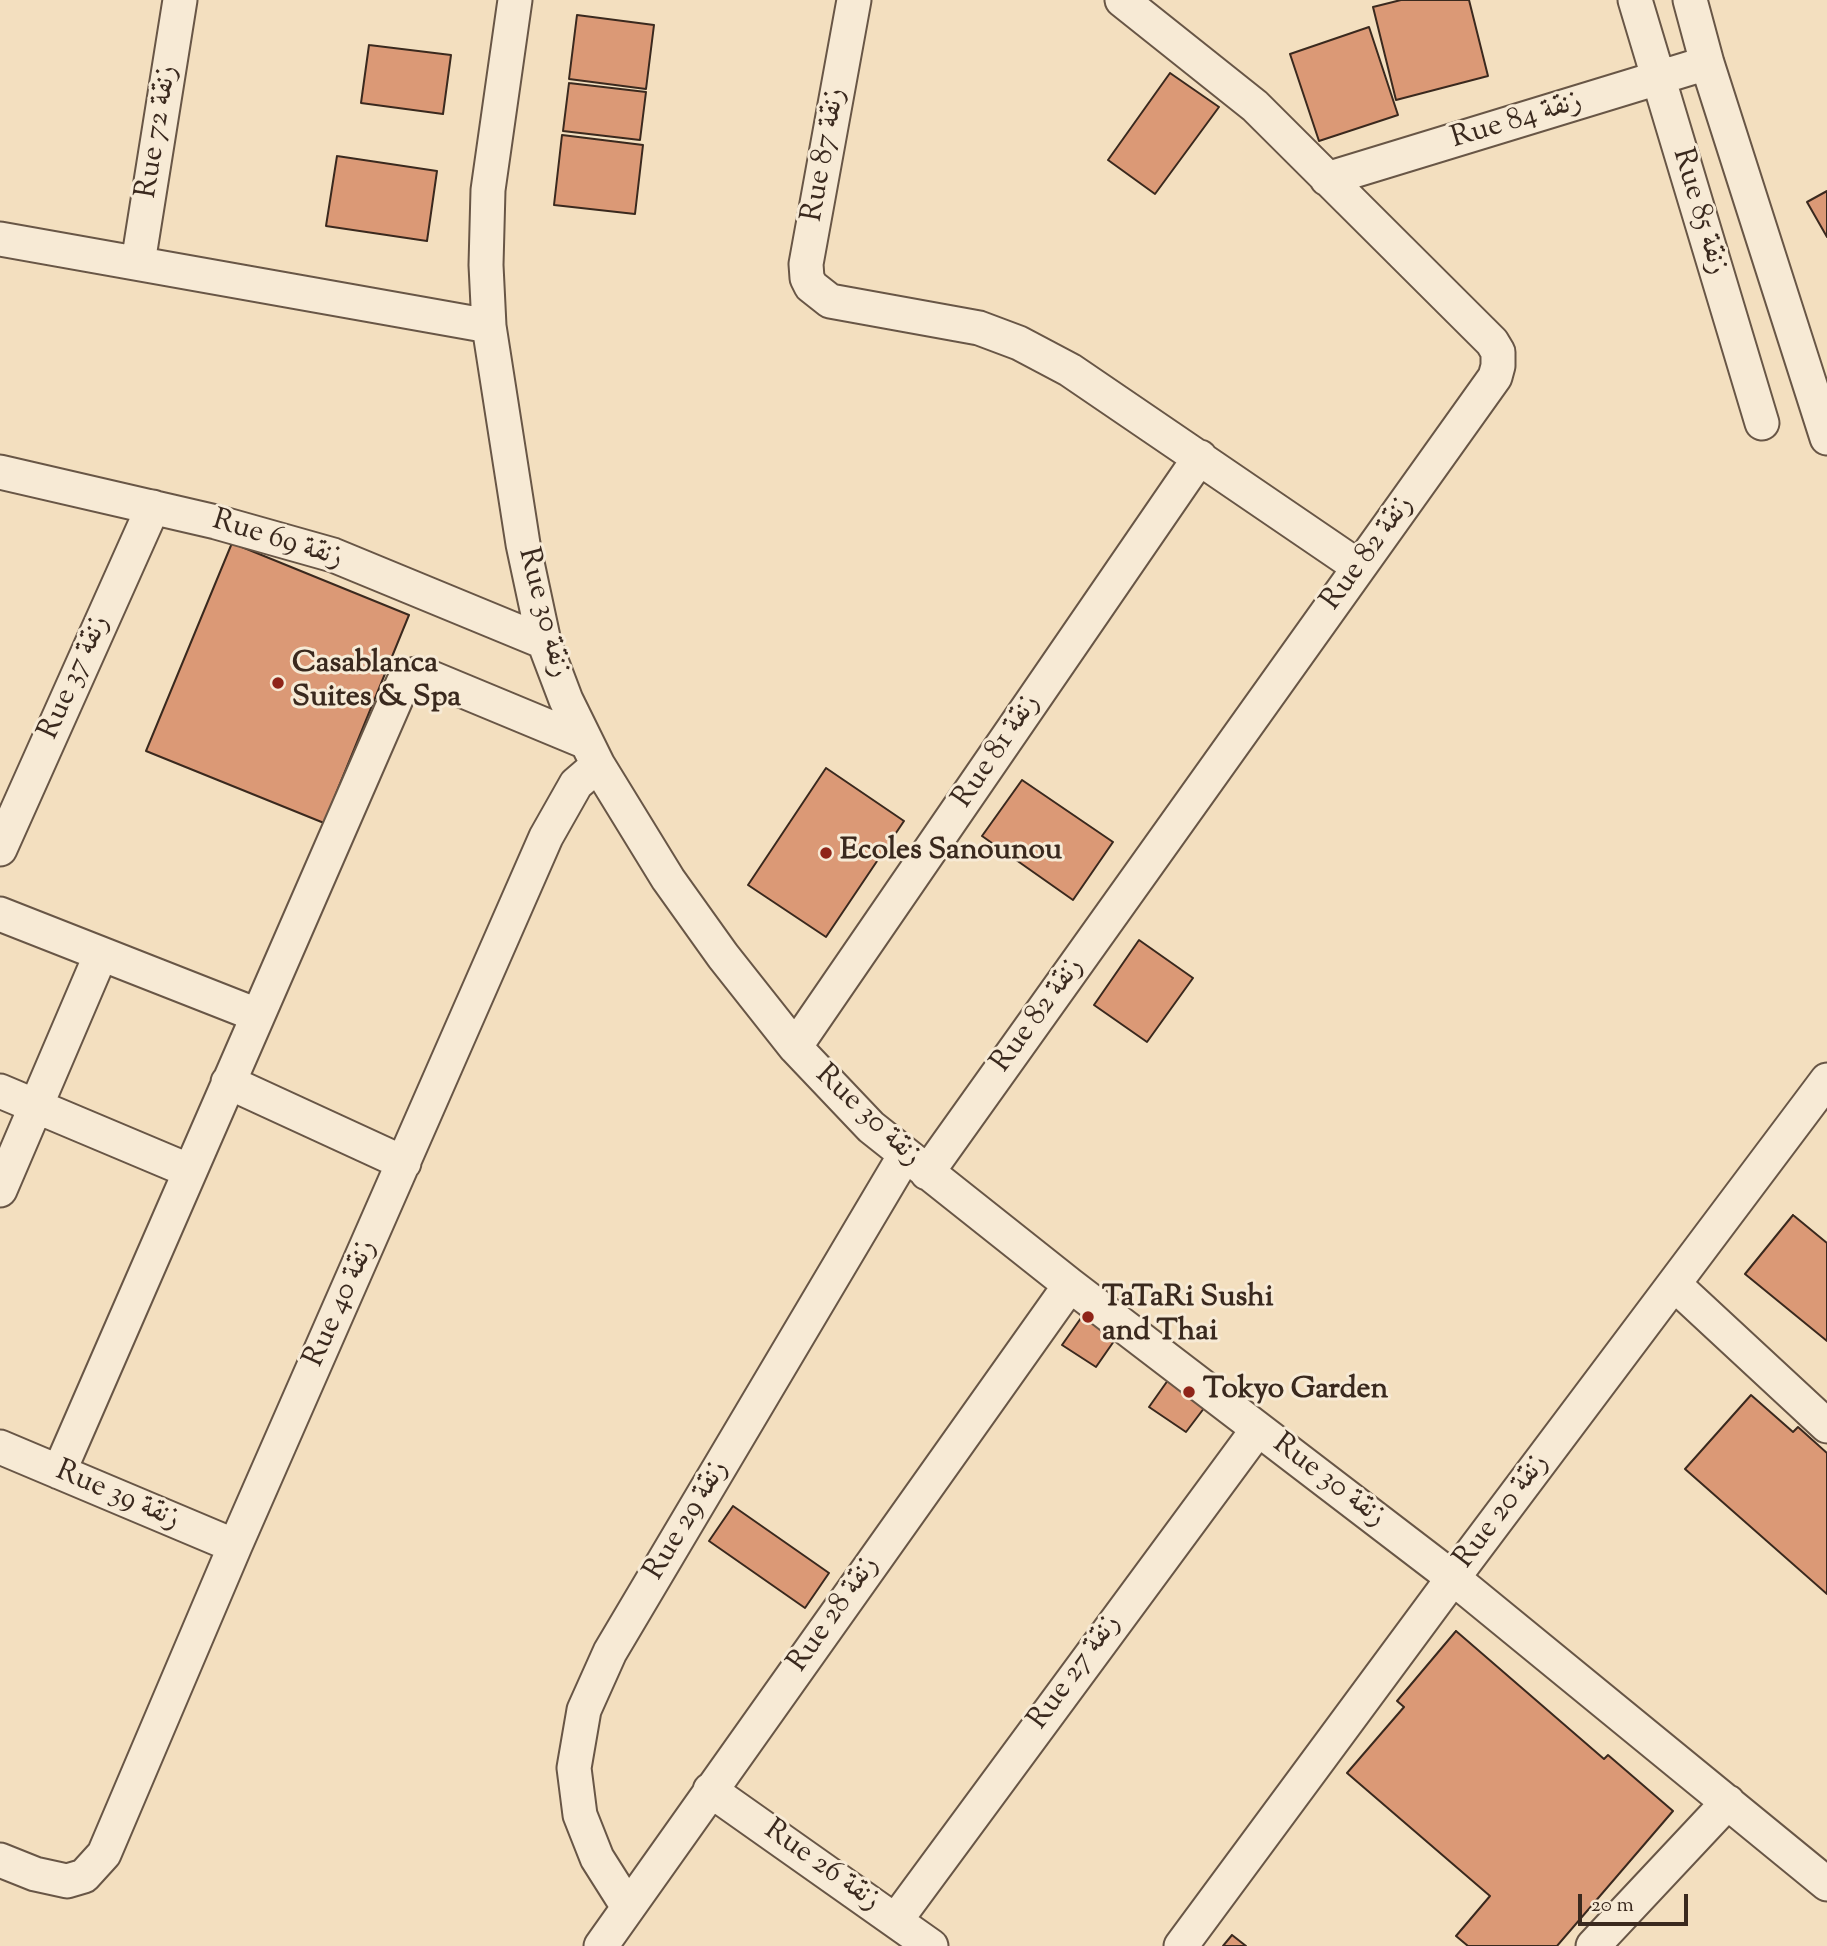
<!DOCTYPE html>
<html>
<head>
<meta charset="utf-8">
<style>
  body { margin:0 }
  #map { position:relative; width:1827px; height:1946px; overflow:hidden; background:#f3dfbf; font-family:"Sorts Mill Goudy",serif }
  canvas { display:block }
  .scale { position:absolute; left:1578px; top:1894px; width:110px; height:32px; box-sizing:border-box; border:4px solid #3a291e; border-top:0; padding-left:9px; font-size:21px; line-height:24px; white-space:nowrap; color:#3a291e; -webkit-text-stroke:5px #f7ead5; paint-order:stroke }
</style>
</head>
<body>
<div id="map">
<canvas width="1827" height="1946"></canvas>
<div class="scale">20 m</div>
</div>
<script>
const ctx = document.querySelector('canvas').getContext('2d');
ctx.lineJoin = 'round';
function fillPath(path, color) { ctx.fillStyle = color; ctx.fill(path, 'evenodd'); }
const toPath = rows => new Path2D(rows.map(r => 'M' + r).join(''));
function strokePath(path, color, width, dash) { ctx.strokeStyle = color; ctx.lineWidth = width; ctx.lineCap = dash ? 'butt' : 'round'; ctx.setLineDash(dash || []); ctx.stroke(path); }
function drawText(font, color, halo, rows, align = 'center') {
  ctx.font = font + ' "Sorts Mill Goudy",Amiri,serif'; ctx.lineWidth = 6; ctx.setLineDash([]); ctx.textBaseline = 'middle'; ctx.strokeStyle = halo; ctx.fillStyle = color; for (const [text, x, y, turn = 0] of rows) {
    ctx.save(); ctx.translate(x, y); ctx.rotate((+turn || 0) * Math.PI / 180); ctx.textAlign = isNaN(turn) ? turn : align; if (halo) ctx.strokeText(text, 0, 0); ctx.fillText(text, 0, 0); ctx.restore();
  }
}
const building = toPath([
  [1401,0,1469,0,1488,76,1396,100,1373,7,1401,0],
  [577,15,654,25,646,89,569,79,577,15],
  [1369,27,1398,115,1319,141,1290,54,1369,27],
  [369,45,451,55,443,114,361,103,369,45],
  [1170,73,1219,107,1155,194,1108,160,1170,73],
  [569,83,646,92,640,140,563,131,569,83],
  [562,135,643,145,635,214,554,205,562,135],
  [337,156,437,171,427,241,326,226,337,156],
  [1827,191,1827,237,1807,202,1827,191],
  [232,543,409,615,324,823,146,751,232,543],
  [826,768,904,821,826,937,748,885,826,768],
  [1022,780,1113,842,1073,900,982,836,1022,780],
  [1139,940,1193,978,1147,1042,1094,1005,1139,940],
  [1793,1215,1827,1243,1827,1341,1745,1274,1793,1215],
  [1088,1308,1121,1331,1096,1367,1062,1345,1088,1308],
  [1173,1373,1211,1399,1186,1432,1149,1407,1173,1373],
  [1751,1395,1793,1432,1798,1427,1827,1453,1827,1594,1685,1469,1751,1395],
  [733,1506,829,1573,805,1608,709,1541,733,1506],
  [1456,1631,1604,1759,1608,1755,1673,1811,1557,1946,1468,1946,1456,1936,1490,1896,1347,1773,1404,1707,1397,1701,1456,1631],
  [1232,1935,1246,1946,1223,1946,1232,1935]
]);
fillPath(building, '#db9976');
strokePath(building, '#3a291e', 2);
const street = toPath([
  [515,0,488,190,486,265,489,326,523,544,544,642,566,700,598,765,668,879,723,956,795,1047,871,1127,1070,1285,1453,1578,1827,1884],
  [854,0,806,264,807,278,811,286,830,301,979,328,1019,343,1070,370,1359,567],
  [1635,0,1762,423],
  [1690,0,1707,63,1827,438],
  [1327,179,1707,63],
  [0,239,489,326],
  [138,263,180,0],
  [0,472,216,522,333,555,544,642],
  [0,849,153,507],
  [0,914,257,1015],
  [795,1047,1200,457],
  [228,1082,404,1163],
  [0,1091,190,1171],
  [927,1173,1495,377,1498,366,1498,352,1492,342,1255,106,1122,0],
  [0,1190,101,954],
  [1675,1285,1827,1426],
  [0,1447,235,1546],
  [59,1472,403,683,416,674,427,676,586,742],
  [710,1790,931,1946],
  [0,1860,35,1874,67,1881,84,1876,104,1854,235,1546,546,837,576,784,598,765],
  [628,1907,597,1858,580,1815,574,1768,584,1710,610,1652,905,1155],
  [896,1920,1258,1429],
  [601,1946,1070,1285],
  [1181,1946,1453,1578,1827,1080],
  [1593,1946,1728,1802]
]);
strokePath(street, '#685646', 37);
strokePath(street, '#f7ead5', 33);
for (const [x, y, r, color] of [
  [278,683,7,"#8f2418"],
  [826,853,7,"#8f2418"],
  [1088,1317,7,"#8f2418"],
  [1189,1392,7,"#8f2418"]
]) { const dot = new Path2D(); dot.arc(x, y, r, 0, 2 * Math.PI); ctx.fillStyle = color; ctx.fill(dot); strokePath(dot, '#f7ead5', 2.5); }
drawText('30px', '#3a291e', '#f7ead5', [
  ["Rue 84 زنقة",1517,122,-17],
  ["Rue 72 زنقة",159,132,-81],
  ["Rue 87 زنقة",826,155,-80],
  ["Rue 85 زنقة",1698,212,73],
  ["Rue 69 زنقة",277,541,17],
  ["Rue 82 زنقة",1369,554,-54],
  ["Rue 30 زنقة",542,613,75],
  ["Rue 37 زنقة",76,678,-66],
  ["Rue 81 زنقة",998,752,-56],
  ["Rue 82 زنقة",1039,1016,-54],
  ["Rue 30 زنقة",867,1117,43],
  ["Rue 40 زنقة",342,1304,-66],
  ["Rue 30 زنقة",1328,1482,37],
  ["Rue 39 زنقة",117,1497,23],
  ["Rue 20 زنقة",1503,1512,-53],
  ["Rue 29 زنقة",688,1521,-59],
  ["Rue 28 زنقة",835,1615,-55],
  ["Rue 27 زنقة",1076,1673,-54],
  ["Rue 26 زنقة",821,1867,35]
]);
drawText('bold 30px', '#3a291e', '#f7ead5', [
  ["Casablanca",292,666],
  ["Suites & Spa",292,700],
  ["Ecoles Sanounou",840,853],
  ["TaTaRi Sushi",1102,1300],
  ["and Thai",1102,1334],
  ["Tokyo Garden",1203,1392]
], 'left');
</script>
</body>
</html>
